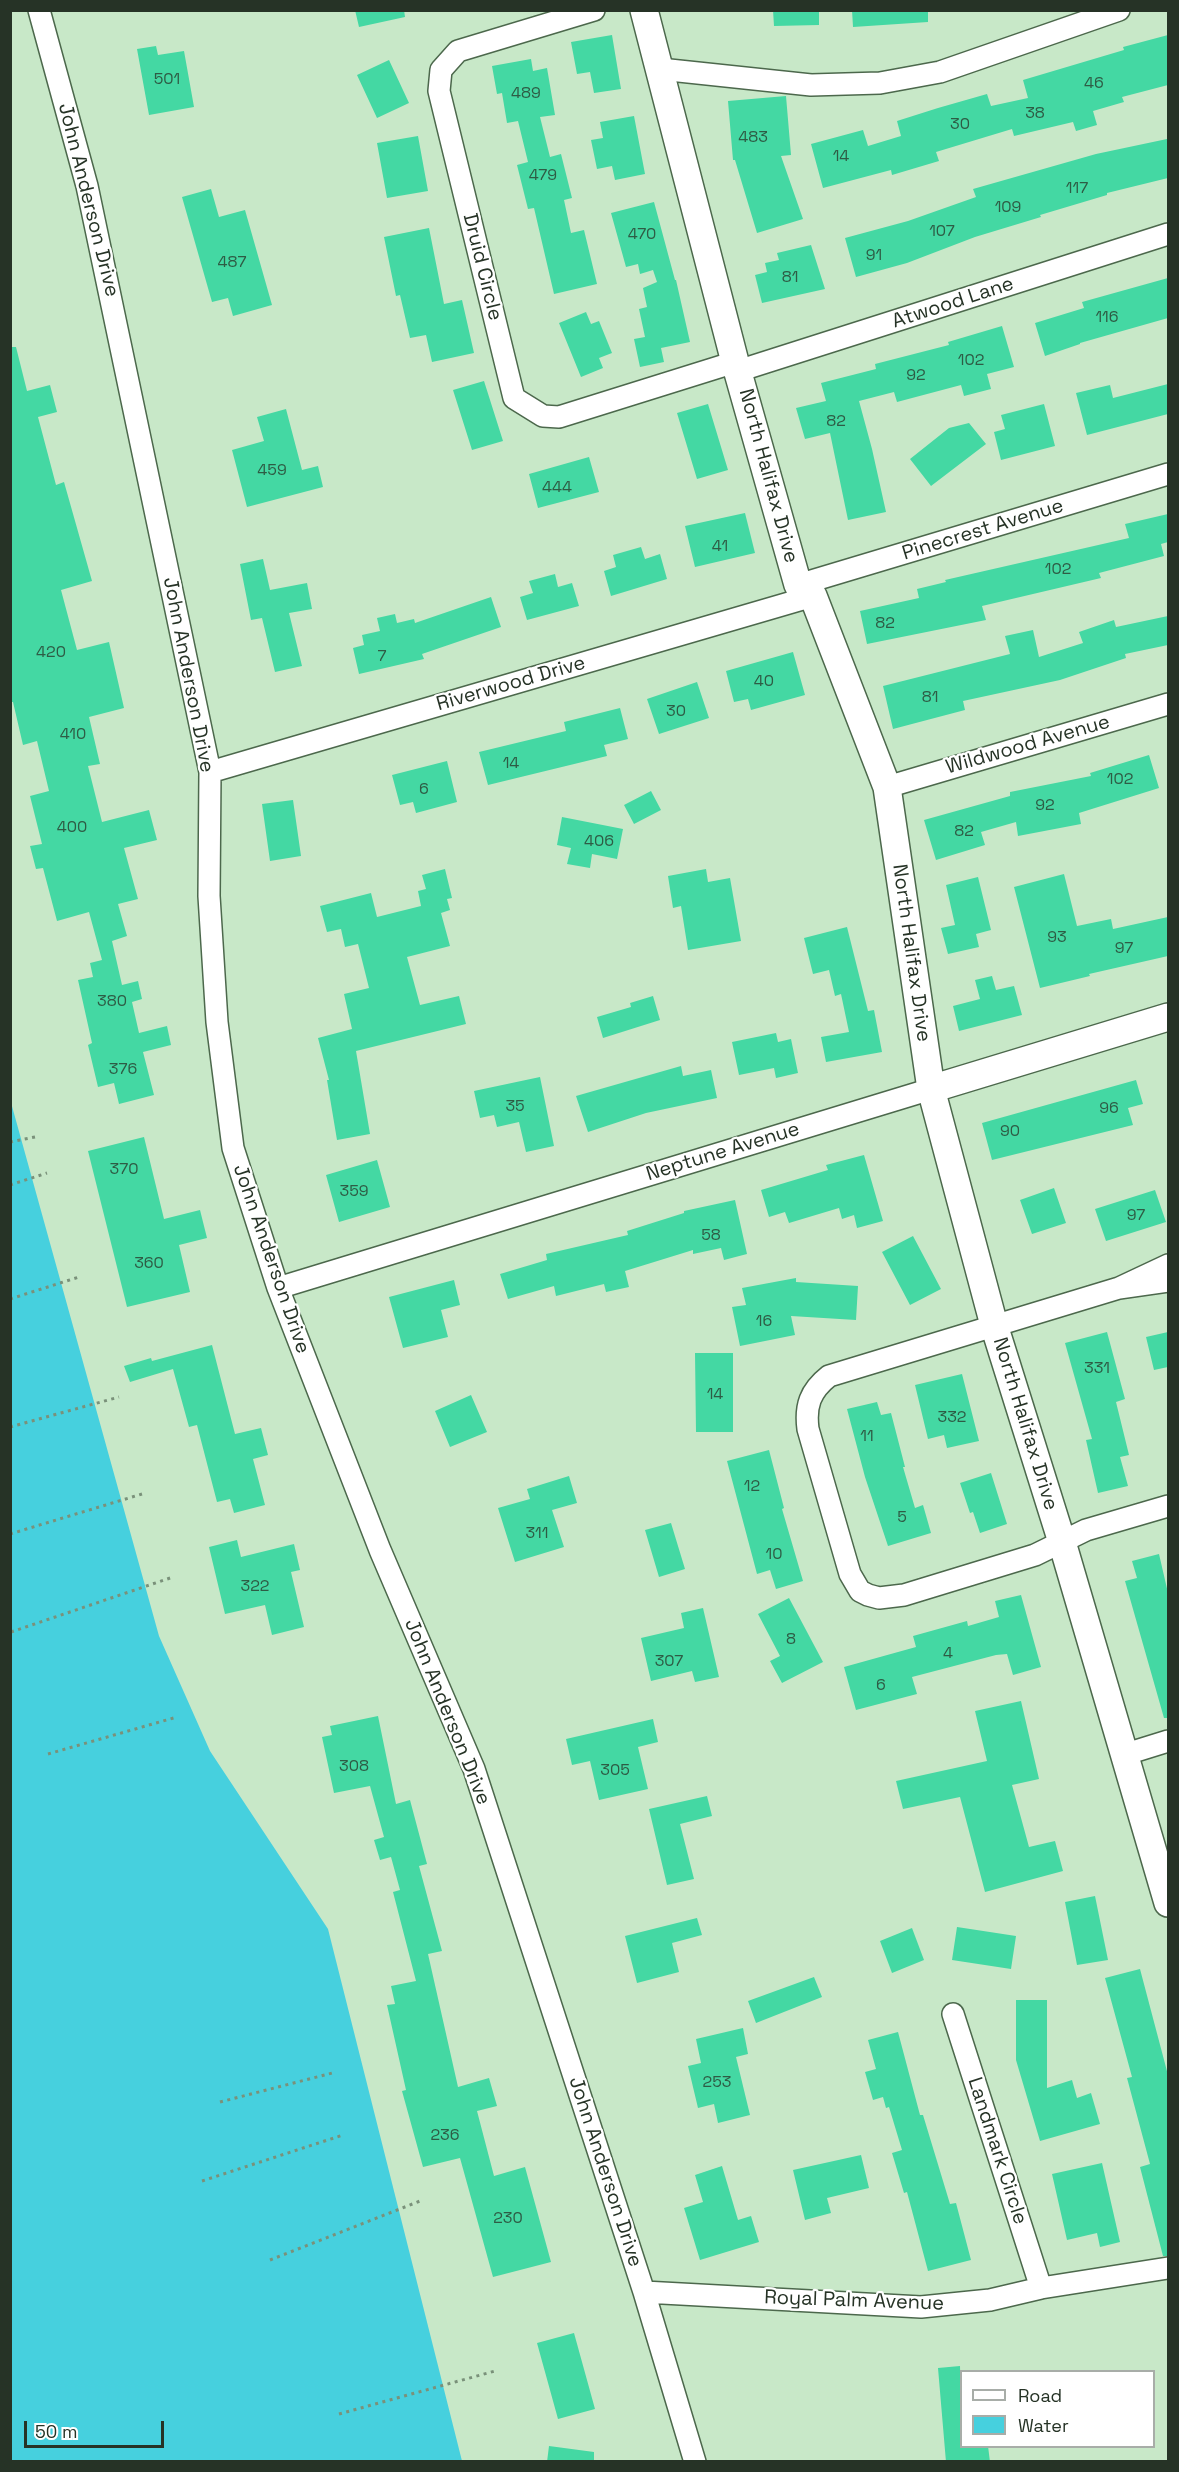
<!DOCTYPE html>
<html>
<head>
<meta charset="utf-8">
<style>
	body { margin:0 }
	#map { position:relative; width:1179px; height:2472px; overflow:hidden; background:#c8e8c8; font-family:"Space Grotesk",sans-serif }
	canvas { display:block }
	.frame { position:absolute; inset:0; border:12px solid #263326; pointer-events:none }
	.legend { position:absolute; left:960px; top:2370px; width:195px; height:78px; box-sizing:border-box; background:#fff; border:2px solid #a8ada8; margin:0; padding:8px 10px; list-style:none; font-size:18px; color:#263326 }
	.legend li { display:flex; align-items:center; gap:12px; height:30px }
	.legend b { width:30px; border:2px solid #a8ada8 }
	.scale { position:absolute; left:24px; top:2421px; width:140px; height:27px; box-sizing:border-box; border:3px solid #263326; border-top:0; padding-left:8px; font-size:18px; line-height:21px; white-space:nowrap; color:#263326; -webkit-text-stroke:4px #fff; paint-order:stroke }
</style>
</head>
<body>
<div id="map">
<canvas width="1179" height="2472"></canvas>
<div class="frame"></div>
<ul class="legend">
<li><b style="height:8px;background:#fff"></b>Road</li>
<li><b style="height:16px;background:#46d0de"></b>Water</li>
</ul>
<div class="scale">50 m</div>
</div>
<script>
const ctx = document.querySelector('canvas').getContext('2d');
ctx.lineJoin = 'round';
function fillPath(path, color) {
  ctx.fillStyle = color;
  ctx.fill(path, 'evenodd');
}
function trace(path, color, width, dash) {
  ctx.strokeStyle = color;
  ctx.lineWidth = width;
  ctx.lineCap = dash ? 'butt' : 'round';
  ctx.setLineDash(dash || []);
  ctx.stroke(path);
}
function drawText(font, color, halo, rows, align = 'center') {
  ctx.font = font + ' "Space Grotesk",sans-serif';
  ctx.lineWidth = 4.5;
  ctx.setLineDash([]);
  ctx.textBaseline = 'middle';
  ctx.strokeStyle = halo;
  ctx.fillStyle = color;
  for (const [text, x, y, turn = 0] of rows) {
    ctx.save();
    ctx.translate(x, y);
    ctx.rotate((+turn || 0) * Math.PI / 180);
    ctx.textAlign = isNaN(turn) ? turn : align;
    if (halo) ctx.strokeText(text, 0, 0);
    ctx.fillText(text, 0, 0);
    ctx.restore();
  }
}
const water = new Path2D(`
	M 10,1099 L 159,1636 L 210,1751 L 328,1929 L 462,2461 L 11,2461 Z`);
const building = new Path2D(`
	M 355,10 L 404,10 L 405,17 L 359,27 Z
	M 773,10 L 819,10 L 819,25 L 774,26 Z
	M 852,10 L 928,10 L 928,22 L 853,27 Z
	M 612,35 L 621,89 L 594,93 L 590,72 L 577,74 L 571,42 Z
	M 1168,35 L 1168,85 L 1122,97 L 1124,102 L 1093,111 L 1097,125 L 1076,131 L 1073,122 L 1014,136 L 1012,129 L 936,152 L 939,161 L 892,175 L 891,170 L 823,188 L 811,144 L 863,130 L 868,146 L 901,136 L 897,121 L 938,108 L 987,94 L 991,106 L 1028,98 L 1023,80 L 1124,50 L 1123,47 Z
	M 156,46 L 158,55 L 184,51 L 194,107 L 149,115 L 137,49 Z
	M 531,59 L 533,71 L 547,68 L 555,115 L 540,117 L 550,157 L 561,154 L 572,198 L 564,200 L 571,233 L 584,230 L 597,284 L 554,294 L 534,208 L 528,209 L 517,165 L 528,162 L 518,121 L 507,123 L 502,93 L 497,94 L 492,66 Z
	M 389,60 L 409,103 L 377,118 L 357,75 Z
	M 786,96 L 791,155 L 781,156 L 803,219 L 757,233 L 735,160 L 733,160 L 728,101 Z
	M 634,116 L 645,174 L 615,180 L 612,166 L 597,169 L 591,140 L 603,138 L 600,122 Z
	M 418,136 L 428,191 L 387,198 L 377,143 Z
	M 1167,139 L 1168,178 L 1107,193 L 1107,195 L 1040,215 L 1041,217 L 975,237 L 907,263 L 856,277 L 845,238 L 908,221 L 976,197 L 973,189 L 1096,154 Z
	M 211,189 L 219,217 L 245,210 L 272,305 L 233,316 L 228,298 L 212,302 L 182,197 Z
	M 654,202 L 675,280 L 676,280 L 690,342 L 661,348 L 664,362 L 640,367 L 634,339 L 645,337 L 639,309 L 647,307 L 643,288 L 657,282 L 653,270 L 640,274 L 638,264 L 626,267 L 611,213 Z
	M 429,228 L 444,304 L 462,300 L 474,353 L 432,362 L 426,335 L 410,338 L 400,295 L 396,296 L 384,237 Z
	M 811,245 L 825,289 L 762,303 L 755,275 L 767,272 L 765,263 L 779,260 L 777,253 Z
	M 1168,278 L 1168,318 L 1080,343 L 1080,344 L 1045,356 L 1035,323 L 1084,308 L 1082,302 Z
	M 586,312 L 591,324 L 599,321 L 612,353 L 599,358 L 603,368 L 581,377 L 559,323 Z
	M 1002,326 L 1014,367 L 987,374 L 991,389 L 964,396 L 961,385 L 897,402 L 894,392 L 859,401 L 872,449 L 886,512 L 848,520 L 830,433 L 805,439 L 796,408 L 826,401 L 821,383 L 876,369 L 875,364 L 949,345 L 948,342 Z
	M 10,347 L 16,347 L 27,391 L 50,385 L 57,412 L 38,417 L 56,485 L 64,482 L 92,581 L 61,590 L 77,650 L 109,642 L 124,708 L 89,717 L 100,764 L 88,766 L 102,822 L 149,810 L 157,840 L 124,848 L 138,899 L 118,904 L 127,936 L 112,941 L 122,985 L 138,981 L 142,999 L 132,1002 L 139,1033 L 167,1026 L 171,1045 L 143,1052 L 154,1095 L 119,1104 L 114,1083 L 98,1087 L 88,1045 L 92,1043 L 78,980 L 93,977 L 90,963 L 102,960 L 89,912 L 57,921 L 43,868 L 36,869 L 30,846 L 42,844 L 30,796 L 49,791 L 37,741 L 23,745 L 13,702 L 10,702 Z
	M 484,381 L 503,441 L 472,450 L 453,390 Z
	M 1168,384 L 1168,414 L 1087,435 L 1076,393 L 1110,385 L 1113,398 Z
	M 708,404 L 728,470 L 697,479 L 677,413 Z
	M 1044,404 L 1055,446 L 1001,460 L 994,432 L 1005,429 L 1001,415 Z
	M 286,409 L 302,470 L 318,466 L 323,487 L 247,507 L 232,450 L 264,441 L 257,417 Z
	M 969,423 L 986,444 L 931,486 L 910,459 L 949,428 Z
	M 589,457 L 599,492 L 538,508 L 529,474 Z
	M 745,513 L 755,553 L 695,567 L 685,526 Z
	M 1168,514 L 1168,542 L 1161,544 L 1164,556 L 1099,573 L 1101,578 L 982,606 L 986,620 L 867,644 L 860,611 L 919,598 L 917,589 L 946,582 L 945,580 L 1129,538 L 1125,524 Z
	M 641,547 L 645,559 L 660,554 L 667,579 L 611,596 L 604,571 L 616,567 L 613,555 Z
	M 263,559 L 270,590 L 307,583 L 312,609 L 289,613 L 302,666 L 275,672 L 262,618 L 251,620 L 240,564 Z
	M 555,574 L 558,587 L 572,583 L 579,606 L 527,620 L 520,597 L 533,593 L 529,581 Z
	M 491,597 L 501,627 L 422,654 L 424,659 L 359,674 L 353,648 L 364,645 L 362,635 L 380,631 L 377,618 L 395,614 L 397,623 L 414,619 L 415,623 Z
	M 1168,616 L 1168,645 L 1125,654 L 1126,658 L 1060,680 L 963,701 L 965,710 L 893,729 L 883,686 L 1010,654 L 1005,636 L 1033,630 L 1039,657 L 1083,643 L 1079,632 L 1114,620 L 1116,627 Z
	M 793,652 L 805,695 L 751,710 L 748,699 L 734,702 L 726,671 Z
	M 697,682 L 709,718 L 659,734 L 647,699 Z
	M 620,708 L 628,739 L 604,745 L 607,756 L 488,785 L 479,752 L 566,731 L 564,722 Z
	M 1149,755 L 1159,788 L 1079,813 L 1081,824 L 1018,836 L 1016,822 L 981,832 L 985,845 L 936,860 L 924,820 L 1010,796 L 1010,792 L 1091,776 L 1090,773 Z
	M 447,761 L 457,802 L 416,813 L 413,802 L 400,805 L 392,775 Z
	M 651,791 L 661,810 L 634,824 L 624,805 Z
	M 293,800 L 301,856 L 270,861 L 262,804 Z
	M 562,817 L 623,829 L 617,859 L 592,854 L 590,868 L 567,864 L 571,848 L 557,845 Z
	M 445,869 L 452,898 L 447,899 L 450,910 L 441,913 L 450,946 L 407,957 L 420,1005 L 459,996 L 466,1024 L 356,1051 L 370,1134 L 337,1140 L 327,1080 L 329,1080 L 318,1038 L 352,1029 L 344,994 L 369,988 L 358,944 L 345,947 L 341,929 L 327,932 L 320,906 L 371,893 L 377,917 L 421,906 L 418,891 L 426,889 L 422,875 Z
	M 706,869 L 708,882 L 730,878 L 741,941 L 688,950 L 681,906 L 673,908 L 668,876 Z
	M 1064,874 L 1077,926 L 1111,919 L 1113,929 L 1168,917 L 1168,956 L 1089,974 L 1090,976 L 1040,988 L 1014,887 Z
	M 978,877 L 991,930 L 976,934 L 979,947 L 948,954 L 941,928 L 955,925 L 946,885 Z
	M 847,927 L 868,1011 L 874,1010 L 882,1052 L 826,1062 L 821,1037 L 849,1032 L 841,994 L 835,996 L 829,970 L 813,974 L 804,938 Z
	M 992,976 L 996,990 L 1014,986 L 1022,1015 L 959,1031 L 953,1006 L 980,999 L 975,980 Z
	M 653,996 L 660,1020 L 603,1038 L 597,1017 L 631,1007 L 630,1003 Z
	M 776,1033 L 778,1042 L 791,1039 L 798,1073 L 776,1078 L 774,1068 L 739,1075 L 732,1042 Z
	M 681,1066 L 683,1076 L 711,1070 L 717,1098 L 646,1113 L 588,1132 L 576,1096 Z
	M 540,1077 L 554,1146 L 526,1152 L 519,1122 L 497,1127 L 494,1115 L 480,1118 L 474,1091 Z
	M 1136,1080 L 1143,1104 L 1128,1108 L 1133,1125 L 992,1160 L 982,1123 Z
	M 144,1137 L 164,1219 L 200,1210 L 207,1238 L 179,1245 L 190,1292 L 127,1307 L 88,1151 Z
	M 864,1155 L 883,1221 L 857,1228 L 854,1215 L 842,1219 L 839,1208 L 789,1223 L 785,1212 L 769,1217 L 761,1190 L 828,1170 L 826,1165 Z
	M 377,1160 L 390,1207 L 339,1222 L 326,1175 Z
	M 1054,1188 L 1066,1223 L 1032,1234 L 1020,1200 Z
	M 1155,1190 L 1166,1222 L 1106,1241 L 1095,1209 Z
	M 735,1200 L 747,1254 L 724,1260 L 721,1248 L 693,1254 L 693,1250 L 625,1271 L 629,1287 L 606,1292 L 604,1284 L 556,1296 L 554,1286 L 508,1299 L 500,1274 L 547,1260 L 546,1254 L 628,1235 L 627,1231 L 684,1213 L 684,1211 Z
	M 913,1236 L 941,1289 L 910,1305 L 882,1252 Z
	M 796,1278 L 796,1282 L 858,1286 L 856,1320 L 791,1316 L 795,1335 L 740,1346 L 732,1307 L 746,1305 L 742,1288 Z
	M 454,1280 L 460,1305 L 441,1310 L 448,1337 L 403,1348 L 389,1297 Z
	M 1107,1332 L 1125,1399 L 1116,1402 L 1129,1455 L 1120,1457 L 1128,1486 L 1098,1493 L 1086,1440 L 1092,1439 L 1065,1343 Z
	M 1168,1332 L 1168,1367 L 1154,1370 L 1146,1337 Z
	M 212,1345 L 235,1434 L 261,1428 L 268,1455 L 253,1459 L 265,1505 L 234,1513 L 230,1499 L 217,1502 L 197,1425 L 189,1427 L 173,1369 L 130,1382 L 124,1366 L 151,1358 L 152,1361 Z
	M 695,1353 L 733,1353 L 733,1432 L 696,1432 Z
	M 962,1374 L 979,1441 L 947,1448 L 944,1435 L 928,1439 L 915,1385 Z
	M 471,1395 L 487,1432 L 450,1447 L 435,1411 Z
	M 877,1402 L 881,1415 L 891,1413 L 905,1467 L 903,1467 L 915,1508 L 923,1505 L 931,1533 L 888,1546 L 865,1477 L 847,1409 Z
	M 769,1450 L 784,1508 L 782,1509 L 803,1581 L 776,1589 L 770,1570 L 757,1574 L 727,1461 Z
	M 991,1473 L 1007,1524 L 980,1533 L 973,1512 L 970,1513 L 960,1483 Z
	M 569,1476 L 577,1503 L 552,1510 L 564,1547 L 515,1562 L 498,1508 L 530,1499 L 527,1489 Z
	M 671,1523 L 685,1569 L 659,1577 L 645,1530 Z
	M 237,1540 L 241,1557 L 294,1544 L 300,1570 L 291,1572 L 304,1627 L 272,1635 L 265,1605 L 225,1614 L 209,1547 Z
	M 1159,1554 L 1168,1593 L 1168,1718 L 1164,1718 L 1125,1581 L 1137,1578 L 1132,1561 Z
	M 1021,1595 L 1041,1667 L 1013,1675 L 1007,1654 L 996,1655 L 912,1677 L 917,1694 L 856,1710 L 844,1667 L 916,1647 L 913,1636 L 967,1621 L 968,1626 L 999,1617 L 995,1601 Z
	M 789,1598 L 823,1662 L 782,1683 L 770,1661 L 780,1656 L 758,1614 Z
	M 703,1608 L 719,1677 L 695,1682 L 692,1671 L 651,1681 L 641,1638 L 684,1628 L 681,1613 Z
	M 1021,1701 L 1039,1779 L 1012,1785 L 1029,1847 L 1055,1841 L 1063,1871 L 985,1892 L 960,1797 L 903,1809 L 896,1781 L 987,1761 L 975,1711 Z
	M 378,1716 L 396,1804 L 410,1800 L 427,1864 L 419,1866 L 442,1951 L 428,1954 L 458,2087 L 489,2078 L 497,2106 L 477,2111 L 494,2176 L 525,2167 L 551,2262 L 493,2277 L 460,2158 L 423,2167 L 402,2091 L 406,2090 L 387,2005 L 395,2004 L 391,1986 L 416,1981 L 393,1892 L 400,1890 L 391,1857 L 380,1860 L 374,1840 L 384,1837 L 370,1786 L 334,1793 L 322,1737 L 332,1735 L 330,1726 Z
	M 653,1719 L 658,1742 L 638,1747 L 648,1789 L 599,1800 L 590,1761 L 572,1765 L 566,1739 Z
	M 707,1796 L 712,1816 L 680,1824 L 694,1879 L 667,1885 L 649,1809 Z
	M 1095,1896 L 1108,1960 L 1077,1965 L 1065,1902 Z
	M 697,1918 L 702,1935 L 672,1943 L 679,1972 L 637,1983 L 625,1936 Z
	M 957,1927 L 1016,1936 L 1011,1969 L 952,1960 Z
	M 912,1928 L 924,1960 L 892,1973 L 880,1941 Z
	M 1140,1969 L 1168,2075 L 1168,2256 L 1163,2256 L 1140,2167 L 1150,2164 L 1127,2078 L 1132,2077 L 1105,1978 Z
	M 814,1977 L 822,1997 L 756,2023 L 748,2001 Z
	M 1016,2000 L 1047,2000 L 1047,2088 L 1072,2080 L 1077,2098 L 1091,2093 L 1100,2124 L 1040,2141 L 1016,2060 Z
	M 743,2028 L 748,2054 L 736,2057 L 750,2115 L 718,2123 L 714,2104 L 698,2108 L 688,2066 L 701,2063 L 696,2039 Z
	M 898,2032 L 920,2115 L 923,2115 L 950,2204 L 956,2203 L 971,2260 L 928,2271 L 907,2192 L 904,2193 L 892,2153 L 902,2150 L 889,2107 L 886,2108 L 883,2097 L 873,2100 L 865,2072 L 876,2069 L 868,2040 Z
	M 861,2155 L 869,2188 L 827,2198 L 831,2213 L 805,2220 L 793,2170 Z
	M 1102,2163 L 1120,2242 L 1100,2247 L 1097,2233 L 1067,2240 L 1052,2174 Z
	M 722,2166 L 738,2220 L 751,2216 L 759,2242 L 700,2260 L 684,2208 L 703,2202 L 695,2175 Z
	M 574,2333 L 595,2409 L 558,2419 L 537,2343 Z
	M 960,2366 L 962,2446 L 988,2446 L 990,2462 L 946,2462 L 938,2368 Z
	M 549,2446 L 594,2452 L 594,2462 L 547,2462 Z`);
const path = new Path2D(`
	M 10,1142 L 35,1137
	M 10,1185 L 47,1173
	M 10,1299 L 79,1277
	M 10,1427 L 119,1397
	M 10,1534 L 142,1494
	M 11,1632 L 173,1577
	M 48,1754 L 177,1717
	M 220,2102 L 336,2072
	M 202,2181 L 343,2135
	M 270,2260 L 420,2201
	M 339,2414 L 495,2371`);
const minor = new Path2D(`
	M 39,10 L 87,186 L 210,772 L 209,896 L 217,1022 L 233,1148 L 278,1288 L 380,1550 L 474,1769 L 644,2292 L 695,2462
	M 594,10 L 458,51 L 441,70 L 439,91 L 514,398 L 543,416 L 559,417 L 735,362
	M 660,69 L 811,85 L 880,83 L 940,72 L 1119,10
	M 738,371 L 1168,234
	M 798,585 L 1168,474
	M 210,772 L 813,596
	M 887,787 L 1168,704
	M 1168,1265 L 1119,1288 L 1168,1281
	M 278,1288 L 931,1089
	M 1119,1288 L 829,1376 C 810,1391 805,1406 808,1429 L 850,1574 L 860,1591 L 868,1595 L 879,1598 L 904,1595 L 1035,1555 L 1086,1530 L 1168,1506
	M 1123,1755 L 1168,1741
	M 953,2014 L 1041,2288
	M 644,2292 L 921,2307 L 990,2300 L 1041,2288 L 1168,2268`);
const tertiary = new Path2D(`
	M 644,10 L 735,362 L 798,585 L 813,596 L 887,787 L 931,1089 L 994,1325 L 1062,1542 L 1168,1903
	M 931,1089 L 1168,1017`);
const numberNames = [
	["501",167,80],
	["46",1094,84],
	["489",526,94],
	["38",1035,114],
	["30",960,125],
	["483",753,138],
	["14",841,157],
	["479",543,176],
	["117",1077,189],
	["109",1008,208],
	["107",942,232],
	["470",642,235],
	["91",874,256],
	["487",232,263],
	["81",790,278],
	["116",1107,318],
	["102",971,361],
	["92",916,376],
	["82",836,422],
	["459",272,471],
	["444",557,488],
	["41",720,547],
	["102",1058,570],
	["82",885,624],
	["420",51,653],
	["7",382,657],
	["40",764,682],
	["81",930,698],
	["30",676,712],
	["410",73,735],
	["14",511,764],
	["102",1120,780],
	["6",424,790],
	["92",1045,806],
	["400",72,828],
	["82",964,832],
	["406",599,842],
	["93",1057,938],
	["97",1124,949],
	["380",112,1002],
	["376",123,1070],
	["35",515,1107],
	["96",1109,1109],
	["90",1010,1132],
	["370",124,1170],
	["359",354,1192],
	["97",1136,1216],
	["58",711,1236],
	["360",149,1264],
	["16",764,1322],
	["331",1097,1369],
	["14",715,1395],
	["332",952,1418],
	["11",867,1437],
	["12",752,1487],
	["5",902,1518],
	["311",537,1534],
	["10",774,1555],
	["322",255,1587],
	["8",791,1640],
	["4",948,1654],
	["307",669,1662],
	["6",881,1686],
	["308",354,1767],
	["305",615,1771],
	["253",717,2083],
	["236",445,2136],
	["230",508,2219]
];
const streetNames = [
	["John Anderson Drive",88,200,76],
	["Druid Circle",482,267,76],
	["Atwood Lane",953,303,-18],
	["North Halifax Drive",768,476,75],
	["Pinecrest Avenue",983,530,-17],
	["John Anderson Drive",188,675,79],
	["Riverwood Drive",511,684,-16],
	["Wildwood Avenue",1028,745,-16],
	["North Halifax Drive",911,953,82],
	["Neptune Avenue",723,1152,-17],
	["John Anderson Drive",271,1259,71],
	["North Halifax Drive",1025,1424,73],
	["John Anderson Drive",447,1712,68],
	["Landmark Circle",997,2151,72],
	["John Anderson Drive",605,2172,72],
	["Royal Palm Avenue",854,2301,2]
];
fillPath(water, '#46d0de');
fillPath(building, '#44d8a3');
trace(minor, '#4c684c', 24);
trace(tertiary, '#4c684c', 30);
trace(path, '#7a917a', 3, [3, 4.5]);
trace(minor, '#fff', 21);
trace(tertiary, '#fff', 27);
drawText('16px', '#2e5c45', null, numberNames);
drawText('20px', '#263326', '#fff', streetNames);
</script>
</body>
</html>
